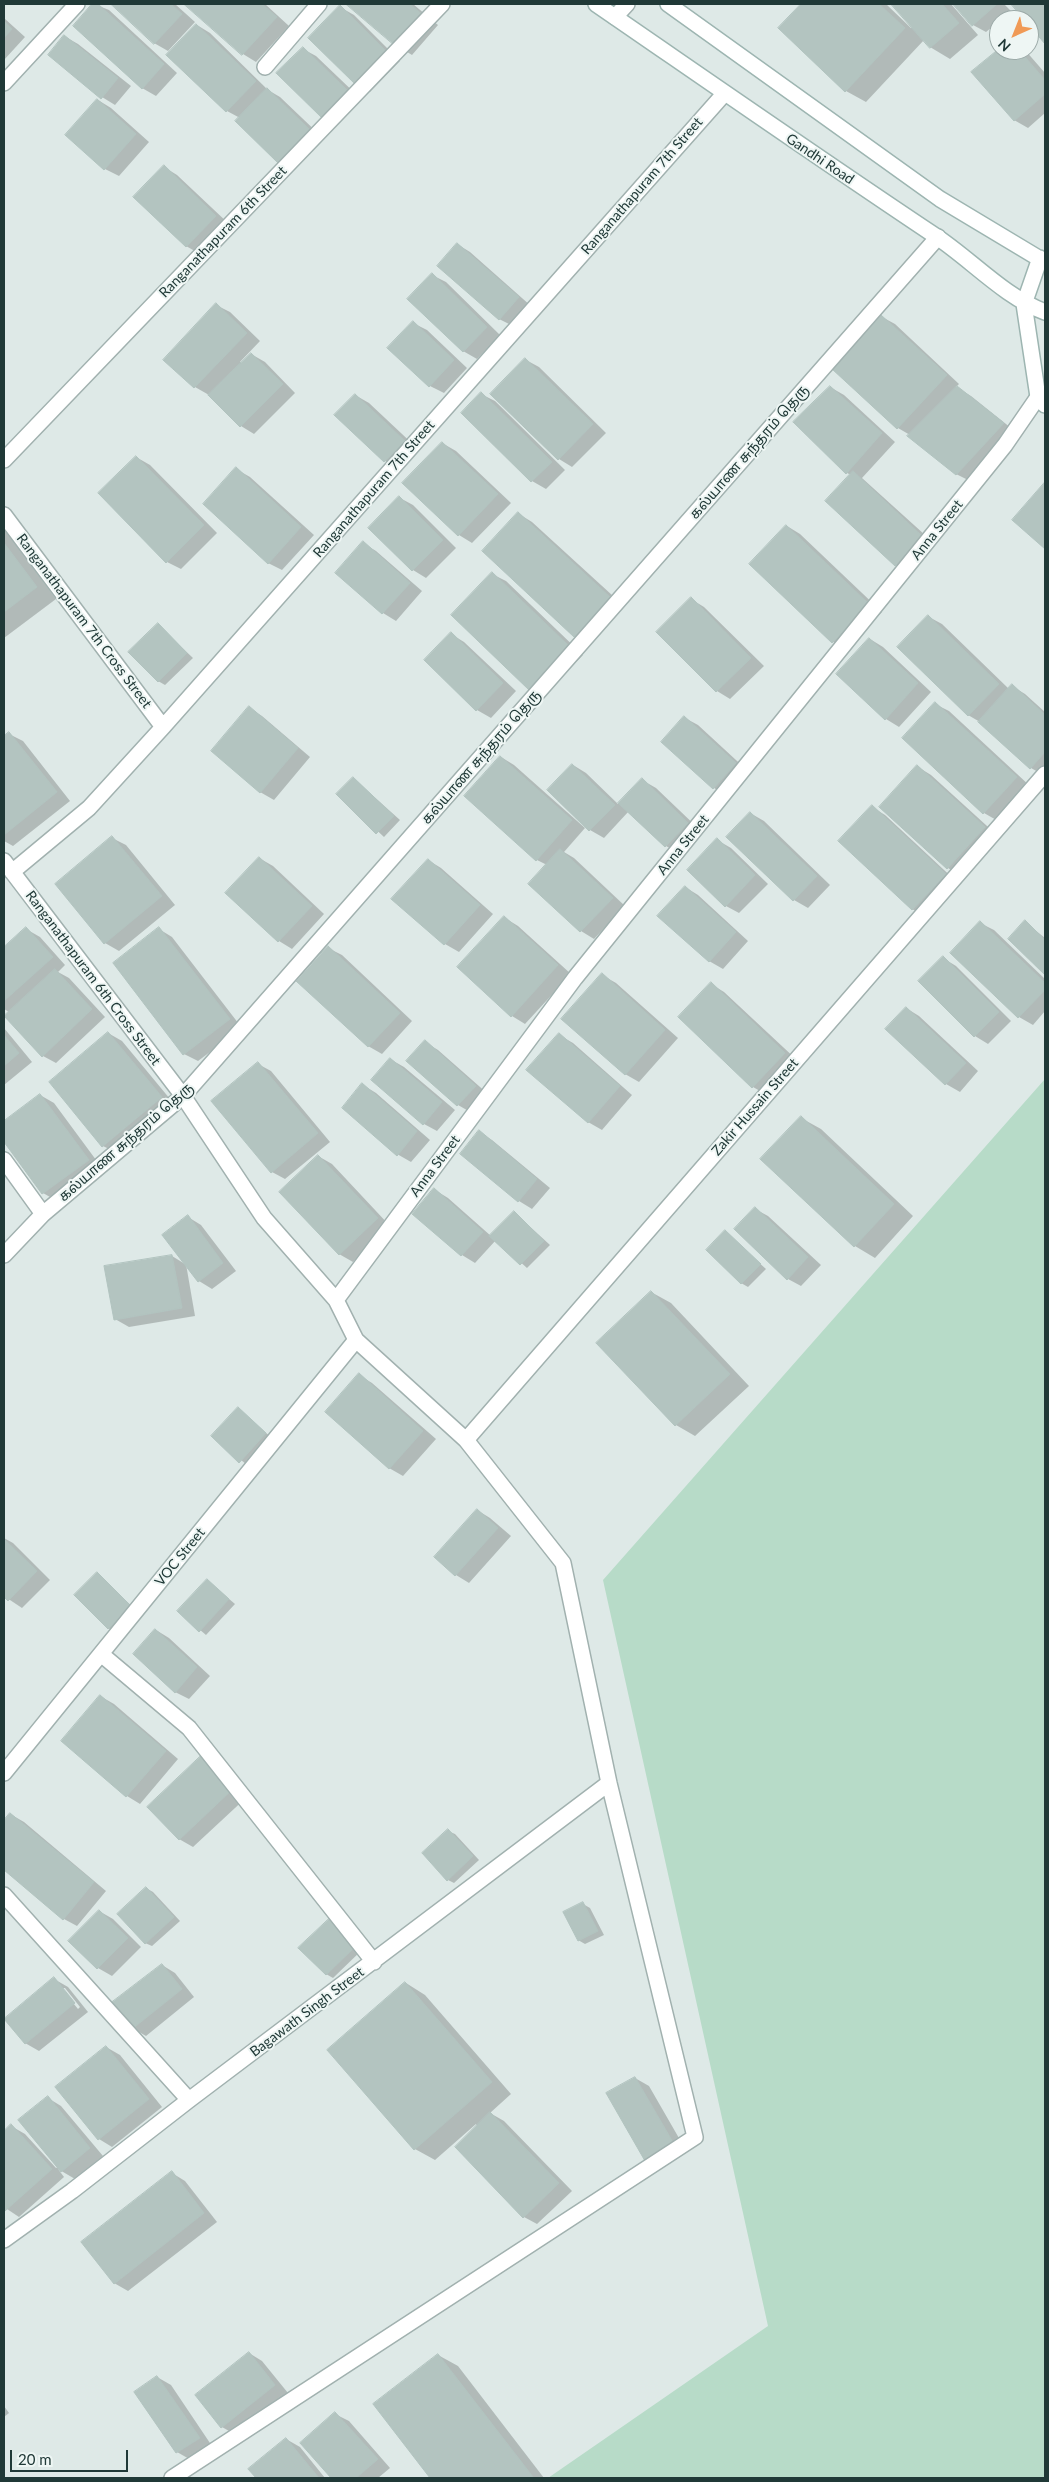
<!DOCTYPE html>
<html>
<head>
<meta charset="utf-8">
<style>
	body { margin:0 }
	#map { position:relative; width:1049px; height:2482px; overflow:hidden; background:#dee9e7; font-family:Lato,sans-serif }
	canvas { display:block }
	.frame { position:absolute; inset:0; border:5px solid #203937; pointer-events:none }
	.north { position:absolute; left:989px; top:10px; width:50px; height:50px; box-sizing:border-box; background:#eef6f4; border:1px solid #9caaa8; border-radius:50%; rotate:224deg; font-size:14px; font-weight:700; line-height:20px; text-align:center; color:#203937 }
	.north::after { content:''; display:block; margin:auto; width:18px; height:22px; background:#f09a56; clip-path:polygon(50% 0,100% 100%,50% 72%,0 100%) }
	.scale { position:absolute; left:10px; top:2450px; width:118px; height:22px; box-sizing:border-box; border:2px solid #203937; border-top:0; padding-left:6px; font-size:15px; line-height:18px; white-space:nowrap; color:#203937; -webkit-text-stroke:4px #eef6f4; paint-order:stroke }
</style>
</head>
<body>
<div id="map">
<canvas width="1049" height="2482"></canvas>
<div class="frame"></div>
<div class="north">N</div>
<div class="scale">20 m</div>
</div>
<script>
const ctx = document.querySelector('canvas').getContext('2d');
ctx.lineJoin = 'round';
function fillPath(path, color) {
  ctx.fillStyle = color;
  ctx.fill(path, 'evenodd');
}
function trace(path, color, width, dash) {
  ctx.strokeStyle = color;
  ctx.lineWidth = width;
  ctx.lineCap = dash ? 'butt' : 'round';
  ctx.setLineDash(dash || []);
  ctx.stroke(path);
}
function drawText(font, color, halo, rows, align = 'center') {
  ctx.font = font + ' Lato,"Noto Sans Tamil",sans-serif';
  ctx.lineWidth = 4;
  ctx.setLineDash([]);
  ctx.textBaseline = 'middle';
  ctx.strokeStyle = halo;
  ctx.fillStyle = color;
  for (const [text, x, y, turn = 0] of rows) {
    ctx.save();
    ctx.translate(x, y);
    ctx.rotate((+turn || 0) * Math.PI / 180);
    ctx.textAlign = isNaN(turn) ? turn : align;
    if (halo) ctx.strokeText(text, 0, 0);
    ctx.fillText(text, 0, 0);
    ctx.restore();
  }
}
const green = new Path2D(`
	M 1045,1079 L 1045,2478 L 548,2478 L 768,2326 L 603,1580 Z`);
const shadow = new Path2D(`
	M 94,4 L 109,10 L 177,73 L 156,96 L 142,88 L 74,26 Z
	M 113,4 L 175,4 L 195,22 L 168,51 L 154,43 Z
	M 186,4 L 265,4 L 289,26 L 256,62 L 243,54 Z
	M 348,4 L 413,4 L 438,25 L 412,55 L 399,47 Z
	M 802,4 L 886,4 L 911,28 L 913,27 L 893,4 L 951,4 L 978,35 L 950,59 L 930,47 L 924,40 L 866,102 L 846,91 L 780,28 Z
	M 955,4 L 1004,4 L 1011,11 L 986,32 L 973,25 Z
	M 1013,4 L 1045,4 L 1045,42 L 1029,20 Z
	M 340,7 L 354,15 L 400,61 L 370,92 L 357,84 Z
	M 4,18 L 25,37 L 4,60 Z
	M 197,25 L 210,33 L 268,90 L 280,97 L 323,138 L 292,169 L 279,162 L 240,118 L 227,111 Z
	M 64,36 L 78,44 L 131,86 L 115,105 L 102,97 Z
	M 303,49 L 316,56 L 361,99 L 337,124 L 323,117 Z
	M 999,50 L 1025,50 L 1045,73 L 1045,113 L 1028,128 L 1014,120 Z
	M 98,100 L 111,108 L 149,142 L 119,176 L 105,169 Z
	M 164,167 L 177,175 L 229,224 L 200,254 L 186,246 Z
	M 457,244 L 470,252 L 531,306 L 513,326 L 499,319 Z
	M 432,275 L 446,282 L 500,335 L 477,359 L 463,351 Z
	M 216,305 L 230,312 L 260,341 L 240,362 L 242,363 L 251,354 L 265,362 L 295,393 L 254,434 L 241,426 L 209,395 L 195,387 L 165,360 Z
	M 882,317 L 895,324 L 959,384 L 956,387 L 971,396 L 1016,432 L 970,481 L 956,474 L 910,435 L 898,428 L 833,369 Z
	M 413,323 L 427,330 L 467,368 L 444,393 L 430,386 Z
	M 526,360 L 539,367 L 606,433 L 572,467 L 559,459 Z
	M 830,387 L 844,395 L 895,442 L 862,478 L 935,544 L 909,573 L 896,565 L 851,475 L 847,473 Z
	M 481,394 L 495,401 L 565,470 L 546,489 L 532,481 L 462,413 Z
	M 355,395 L 369,403 L 418,449 L 398,469 L 385,461 Z
	M 442,443 L 456,451 L 511,503 L 472,543 L 459,535 L 404,483 Z
	M 136,457 L 150,465 L 217,533 L 181,569 L 167,562 Z
	M 236,469 L 250,477 L 314,535 L 282,570 L 268,563 Z
	M 1045,484 L 1045,548 L 1013,520 Z
	M 400,498 L 413,505 L 456,548 L 426,578 L 413,570 Z
	M 519,514 L 532,522 L 624,606 L 588,644 L 574,636 Z
	M 787,526 L 800,534 L 882,612 L 847,649 L 833,642 Z
	M 4,529 L 56,599 L 4,638 Z
	M 363,543 L 376,551 L 422,591 L 396,621 L 383,613 L 337,573 Z
	M 492,574 L 506,581 L 583,655 L 544,696 L 530,689 Z
	M 691,599 L 704,607 L 764,666 L 730,699 L 717,691 L 658,632 Z
	M 929,617 L 942,624 L 1009,689 L 1012,686 L 1025,694 L 1045,712 L 1045,776 L 1031,768 L 980,722 L 968,715 Z
	M 158,625 L 193,658 L 165,685 L 158,681 Z
	M 451,634 L 464,642 L 516,691 L 491,718 L 477,710 Z
	M 870,639 L 883,647 L 931,692 L 899,727 L 886,719 Z
	M 935,704 L 949,711 L 1030,786 L 998,821 L 984,813 Z
	M 249,708 L 262,716 L 310,757 L 274,800 L 260,792 Z
	M 685,718 L 698,725 L 749,772 L 727,796 L 714,788 L 663,742 Z
	M 4,733 L 6,736 L 9,734 L 23,741 L 70,801 L 13,846 L 4,841 Z
	M 501,757 L 514,765 L 585,828 L 564,852 L 574,858 L 625,906 L 594,939 L 581,931 L 530,884 L 547,865 L 537,860 Z
	M 573,765 L 586,773 L 618,804 L 642,780 L 656,788 L 701,831 L 680,854 L 666,846 L 629,811 L 604,838 L 590,830 L 548,790 Z
	M 918,767 L 931,775 L 998,836 L 961,876 L 948,868 Z
	M 353,778 L 400,820 L 384,837 L 338,794 Z
	M 872,807 L 885,815 L 958,883 L 926,917 L 912,909 Z
	M 750,813 L 764,821 L 830,885 L 808,908 L 794,900 L 728,837 Z
	M 112,838 L 126,845 L 175,905 L 119,951 L 105,943 L 56,884 Z
	M 717,840 L 731,848 L 768,884 L 739,913 L 726,906 Z
	M 259,858 L 273,866 L 324,914 L 292,949 L 279,941 Z
	M 428,860 L 441,868 L 493,914 L 459,952 L 445,944 L 393,899 Z
	M 685,887 L 698,895 L 748,941 L 723,969 L 709,961 Z
	M 505,918 L 518,926 L 571,974 L 525,1024 L 512,1016 Z
	M 1025,922 L 1045,938 L 1045,973 L 1009,939 Z
	M 980,923 L 994,930 L 1045,979 L 1045,1011 L 1033,1025 L 1019,1017 Z
	M 26,929 L 40,937 L 65,965 L 58,972 L 69,978 L 105,1017 L 56,1063 L 43,1056 L 9,1012 L 4,1009 L 4,949 Z
	M 159,929 L 172,937 L 242,1028 L 198,1061 L 184,1054 Z
	M 328,948 L 342,955 L 412,1021 L 382,1054 L 368,1046 Z
	M 943,958 L 956,966 L 1011,1021 L 988,1044 L 975,1036 Z
	M 602,975 L 616,983 L 678,1038 L 639,1082 L 625,1074 Z
	M 711,984 L 724,992 L 798,1061 L 767,1095 L 753,1087 L 679,1017 Z
	M 906,1008 L 919,1016 L 978,1071 L 960,1092 L 946,1084 L 887,1029 Z
	M 4,1028 L 32,1062 L 4,1085 Z
	M 108,1033 L 122,1041 L 175,1105 L 117,1153 L 103,1146 Z
	M 559,1035 L 573,1043 L 632,1095 L 602,1130 L 588,1122 Z
	M 425,1042 L 438,1050 L 488,1094 L 472,1113 L 458,1105 L 408,1061 Z
	M 390,1059 L 404,1067 L 455,1110 L 437,1131 L 424,1124 Z
	M 258,1064 L 271,1071 L 330,1142 L 285,1179 L 272,1172 Z
	M 363,1085 L 376,1093 L 430,1140 L 411,1162 L 397,1154 Z
	M 40,1095 L 54,1103 L 102,1168 L 57,1201 L 43,1193 L 4,1140 L 4,1122 Z
	M 801,1118 L 821,1129 L 913,1216 L 875,1258 L 855,1246 L 762,1159 Z
	M 479,1132 L 492,1140 L 550,1188 L 532,1209 L 519,1201 Z
	M 318,1156 L 332,1164 L 390,1226 L 353,1262 L 339,1254 Z
	M 435,1190 L 448,1198 L 491,1236 L 514,1212 L 550,1245 L 527,1268 L 496,1240 L 475,1263 L 462,1255 L 414,1214 Z
	M 755,1209 L 768,1216 L 821,1265 L 801,1286 L 788,1279 Z
	M 188,1217 L 201,1225 L 236,1271 L 212,1289 L 199,1281 L 186,1264 L 195,1316 L 129,1327 L 115,1319 L 172,1256 L 185,1264 Z
	M 725,1232 L 766,1269 L 748,1287 L 741,1283 Z
	M 651,1292 L 671,1303 L 749,1386 L 695,1436 L 676,1425 Z
	M 359,1375 L 372,1383 L 436,1439 L 403,1476 L 389,1468 Z
	M 238,1409 L 272,1438 L 247,1465 L 213,1436 Z
	M 477,1510 L 490,1518 L 511,1536 L 469,1583 L 456,1575 Z
	M 4,1538 L 13,1543 L 50,1580 L 22,1608 L 4,1596 Z
	M 97,1574 L 136,1610 L 115,1632 L 108,1628 Z
	M 207,1580 L 235,1604 L 206,1635 L 178,1611 Z
	M 156,1630 L 169,1638 L 210,1676 L 189,1699 L 175,1692 Z
	M 100,1696 L 114,1704 L 178,1759 L 140,1804 L 127,1796 L 62,1741 Z
	M 204,1754 L 249,1795 L 193,1847 L 179,1839 Z
	M 10,1814 L 24,1822 L 106,1891 L 77,1926 L 64,1919 L 4,1869 L 4,1822 Z
	M 448,1831 L 455,1834 L 479,1860 L 454,1883 L 448,1880 Z
	M 146,1888 L 153,1892 L 180,1921 L 152,1946 L 145,1943 Z
	M 583,1904 L 590,1908 L 604,1935 L 585,1944 L 578,1940 Z
	M 99,1911 L 113,1919 L 141,1947 L 112,1976 L 98,1968 L 70,1941 Z
	M 331,1919 L 363,1949 L 333,1978 L 326,1974 Z
	M 162,1965 L 175,1973 L 194,1997 L 146,2036 L 132,2028 Z
	M 54,1979 L 68,1987 L 88,2012 L 39,2051 L 25,2043 ZM 61,1988 L 65,1988 L 80,2007 L 78,2009 Z
	M 406,1983 L 425,1995 L 511,2094 L 490,2113 L 504,2121 L 572,2191 L 537,2224 L 524,2217 L 476,2124 L 435,2160 L 415,2149 Z
	M 106,2047 L 120,2055 L 162,2107 L 112,2147 L 99,2139 Z
	M 635,2078 L 649,2086 L 687,2152 L 659,2168 Z
	M 48,2098 L 61,2106 L 103,2156 L 75,2179 L 58,2169 L 64,2177 L 19,2217 L 4,2207 L 4,2132 L 11,2126 L 25,2134 L 56,2168 L 58,2167 Z
	M 172,2173 L 185,2181 L 217,2222 L 128,2291 L 114,2283 Z
	M 249,2353 L 262,2361 L 288,2393 L 236,2435 L 222,2427 Z
	M 438,2355 L 458,2366 L 544,2478 L 432,2478 L 374,2404 Z
	M 157,2377 L 171,2385 L 212,2446 L 191,2460 L 177,2452 L 136,2393 Z
	M 4,2406 L 9,2413 L 4,2417 Z
	M 335,2414 L 349,2421 L 390,2468 L 378,2478 L 333,2478 L 302,2443 Z
	M 286,2439 L 300,2447 L 325,2478 L 257,2478 L 250,2469 Z`);
const building = new Path2D(`
	M 92,4 L 98,4 L 164,64 L 142,89 L 73,26 Z
	M 111,4 L 171,4 L 182,14 L 154,44 Z
	M 184,4 L 262,4 L 277,17 L 242,55 Z
	M 346,4 L 410,4 L 425,17 L 398,48 Z
	M 801,4 L 879,4 L 905,28 L 845,92 L 778,28 Z
	M 891,4 L 942,4 L 959,23 L 930,48 Z
	M 953,4 L 997,4 L 972,26 Z
	M 1011,4 L 1045,4 L 1045,44 L 1029,25 L 1029,20 L 1025,20 Z
	M 340,5 L 388,53 L 356,85 L 308,38 Z
	M 4,21 L 12,29 L 4,38 Z
	M 196,24 L 256,81 L 226,112 L 166,55 Z
	M 64,35 L 118,78 L 101,99 L 48,55 Z
	M 303,47 L 348,91 L 322,118 L 276,73 Z
	M 999,49 L 1019,50 L 1045,80 L 1045,94 L 1014,121 L 971,72 Z
	M 267,88 L 310,130 L 278,163 L 235,121 Z
	M 97,99 L 136,134 L 104,170 L 65,135 Z
	M 164,165 L 216,216 L 186,247 L 133,197 Z
	M 457,243 L 519,297 L 499,320 L 437,266 Z
	M 432,273 L 487,327 L 463,352 L 407,299 Z
	M 216,303 L 247,333 L 194,388 L 163,360 Z
	M 881,315 L 947,375 L 897,429 L 832,369 Z
	M 413,321 L 454,360 L 429,387 L 387,348 Z
	M 251,353 L 283,384 L 240,427 L 208,395 Z
	M 525,358 L 593,424 L 558,460 L 490,394 Z
	M 830,386 L 882,433 L 846,474 L 793,422 Z
	M 957,386 L 1004,423 L 956,475 L 907,436 Z
	M 481,392 L 552,462 L 531,482 L 461,413 Z
	M 355,394 L 405,441 L 384,462 L 334,415 Z
	M 442,442 L 498,494 L 458,536 L 402,483 Z
	M 136,456 L 204,525 L 166,563 L 98,493 Z
	M 236,467 L 301,527 L 268,564 L 203,504 Z
	M 853,471 L 922,536 L 895,566 L 825,501 Z
	M 1045,482 L 1045,549 L 1012,520 Z
	M 399,496 L 443,540 L 412,571 L 368,528 Z
	M 518,512 L 611,598 L 574,637 L 482,551 Z
	M 786,525 L 869,604 L 832,643 L 749,564 Z
	M 363,541 L 410,583 L 382,614 L 335,573 Z
	M 4,543 L 37,587 L 4,612 Z
	M 492,572 L 570,647 L 529,690 L 451,615 Z
	M 691,597 L 751,658 L 716,692 L 656,632 Z
	M 928,615 L 999,684 L 968,716 L 897,647 Z
	M 158,623 L 187,653 L 158,682 L 128,652 Z
	M 451,632 L 503,683 L 476,711 L 424,660 Z
	M 869,638 L 918,683 L 885,720 L 836,674 Z
	M 1012,684 L 1045,715 L 1045,752 L 1030,769 L 978,722 Z
	M 935,702 L 1017,777 L 983,814 L 902,738 Z
	M 249,706 L 298,748 L 260,793 L 211,751 Z
	M 684,716 L 736,763 L 713,789 L 661,742 Z
	M 9,732 L 57,792 L 4,835 L 4,736 Z
	M 500,756 L 572,820 L 536,861 L 464,796 Z
	M 572,764 L 615,805 L 589,831 L 547,790 Z
	M 917,765 L 985,827 L 947,869 L 879,807 Z
	M 353,777 L 394,816 L 376,834 L 336,794 Z
	M 642,778 L 688,823 L 665,847 L 618,803 Z
	M 872,805 L 946,874 L 912,910 L 838,841 Z
	M 750,812 L 817,876 L 793,901 L 726,837 Z
	M 112,836 L 162,896 L 104,944 L 55,884 Z
	M 717,838 L 755,875 L 725,907 L 687,870 Z
	M 560,849 L 613,898 L 580,932 L 528,884 Z
	M 259,857 L 312,906 L 278,942 L 225,893 Z
	M 428,859 L 480,905 L 444,945 L 391,899 Z
	M 685,886 L 736,932 L 709,962 L 657,916 Z
	M 504,916 L 558,965 L 511,1017 L 457,967 Z
	M 1025,920 L 1045,940 L 1045,975 L 1008,939 Z
	M 980,921 L 1045,983 L 1045,990 L 1018,1018 L 950,953 Z
	M 26,927 L 53,957 L 4,1001 L 4,947 Z
	M 159,927 L 230,1019 L 183,1055 L 113,963 Z
	M 328,946 L 400,1013 L 368,1047 L 296,981 Z
	M 943,956 L 999,1012 L 974,1037 L 918,981 Z
	M 55,969 L 92,1009 L 42,1057 L 4,1016 Z
	M 602,973 L 665,1030 L 625,1075 L 561,1019 Z
	M 711,982 L 785,1053 L 752,1088 L 678,1017 Z
	M 906,1007 L 966,1063 L 945,1085 L 885,1029 Z
	M 108,1032 L 162,1097 L 102,1147 L 49,1082 Z
	M 559,1033 L 620,1086 L 588,1123 L 526,1070 Z
	M 4,1035 L 19,1053 L 4,1066 Z
	M 425,1040 L 476,1086 L 457,1106 L 406,1061 Z
	M 390,1058 L 442,1102 L 423,1125 L 371,1080 Z
	M 258,1062 L 318,1133 L 271,1173 L 211,1101 Z
	M 362,1083 L 417,1131 L 397,1156 L 342,1108 Z
	M 40,1094 L 89,1160 L 42,1194 L 4,1142 L 4,1121 Z
	M 801,1116 L 894,1204 L 854,1247 L 760,1159 Z
	M 479,1130 L 537,1179 L 518,1202 L 460,1154 Z
	M 318,1155 L 378,1218 L 339,1255 L 279,1192 Z
	M 434,1188 L 483,1232 L 461,1256 L 412,1214 Z
	M 755,1207 L 808,1257 L 787,1280 L 734,1229 Z
	M 514,1211 L 544,1241 L 520,1265 L 489,1236 Z
	M 188,1215 L 223,1263 L 198,1282 L 162,1235 Z
	M 725,1230 L 761,1264 L 741,1284 L 706,1250 Z
	M 172,1255 L 182,1308 L 114,1320 L 104,1266 Z
	M 651,1291 L 730,1374 L 675,1426 L 596,1343 Z
	M 359,1373 L 423,1431 L 389,1469 L 325,1412 Z
	M 238,1407 L 266,1433 L 239,1463 L 211,1436 Z
	M 477,1509 L 498,1528 L 455,1576 L 434,1557 Z
	M 4,1539 L 37,1571 L 8,1601 L 4,1597 Z
	M 97,1572 L 131,1606 L 108,1629 L 74,1595 Z
	M 207,1579 L 229,1599 L 199,1632 L 177,1611 Z
	M 155,1629 L 197,1667 L 175,1693 L 133,1654 Z
	M 100,1695 L 166,1751 L 126,1797 L 61,1741 Z
	M 204,1753 L 236,1786 L 179,1840 L 147,1807 Z
	M 10,1813 L 94,1882 L 63,1920 L 4,1870 L 4,1820 Z
	M 448,1829 L 473,1856 L 447,1881 L 422,1853 Z
	M 146,1887 L 174,1917 L 145,1944 L 117,1914 Z
	M 583,1902 L 598,1931 L 578,1941 L 563,1912 Z
	M 99,1910 L 128,1938 L 97,1969 L 68,1941 Z
	M 331,1917 L 357,1945 L 326,1975 L 298,1948 Z
	M 162,1964 L 182,1989 L 132,2029 L 111,2003 Z
	M 54,1977 L 75,2003 L 25,2044 L 4,2019 Z
	M 405,1982 L 492,2082 L 414,2150 L 327,2050 Z
	M 106,2046 L 149,2099 L 98,2140 L 55,2087 Z
	M 635,2077 L 674,2144 L 645,2161 L 606,2093 Z
	M 48,2096 L 90,2148 L 61,2172 L 18,2120 Z
	M 490,2112 L 559,2183 L 523,2218 L 455,2147 Z
	M 11,2124 L 52,2169 L 5,2211 L 4,2131 Z
	M 172,2171 L 204,2213 L 114,2284 L 81,2242 Z
	M 249,2352 L 275,2385 L 221,2428 L 195,2395 Z
	M 438,2354 L 533,2477 L 531,2478 L 430,2478 L 373,2404 Z
	M 157,2376 L 200,2438 L 176,2453 L 134,2392 Z
	M 335,2412 L 378,2459 L 356,2478 L 331,2478 L 300,2443 Z
	M 286,2438 L 319,2478 L 256,2478 L 248,2469 Z`);
const street = new Path2D(`
	M 615,17 L 627,4
	M 265,67 L 319,4
	M 4,83 L 77,4
	M 4,460 L 442,4
	M 4,515 L 163,727
	M 4,861 L 183,1096 L 264,1218 L 336,1300 L 356,1340 L 466,1440 L 563,1563 L 609,1783 L 695,2137 L 172,2478
	M 12,872 L 89,808 L 163,727 L 724,94
	M 4,1160 L 43,1214
	M 4,1255 L 43,1214 L 183,1096 L 938,237
	M 336,1300 L 575,978 L 1005,445 L 1038,397
	M 466,1440 L 1045,774
	M 101,1654 L 189,1728 L 374,1962
	M 4,1773 L 356,1340
	M 4,1895 L 189,2100
	M 4,2240 L 72,2191 L 189,2100 L 609,1783`);
const secondary = new Path2D(`
	M 596,4 C 708,81 820,159 934,235 C 972,260 1003,296 1045,312
	M 668,4 L 940,199 L 1045,262
	M 1040,258 L 1024,304 L 1038,397 L 1045,405`);
const streetNames = [
	["Gandhi Road",820,159,34],
	["Ranganathapuram 7th Street",642,186,-49],
	["Ranganathapuram 6th Street",223,232,-46],
	["கல்யாண சுந்தரம் தெரு",749,452,-49],
	["Ranganathapuram 7th Street",374,489,-49],
	["Anna Street",937,530,-51],
	["Ranganathapuram 7th Cross Street",84,621,53],
	["கல்யாண சுந்தரம் தெரு",481,757,-49],
	["Anna Street",683,845,-51],
	["Ranganathapuram 6th Cross Street",93,978,53],
	["Zakir Hussain Street",755,1107,-49],
	["கல்யாண சுந்தரம் தெரு",126,1142,-41],
	["Anna Street",435,1166,-53],
	["VOC Street",180,1557,-51],
	["Bagawath Singh Street",307,2012,-37]
];
fillPath(green, '#b7dbc8');
fillPath(shadow, '#0003');
fillPath(building, '#b3c4c0');
trace(building, '#b1c3bf', 1);
trace(street, '#a1b1af', 18);
trace(secondary, '#9db5b1', 18);
trace(street, '#fff', 15);
trace(secondary, '#fff', 15);
drawText('14px', '#203937', '#eef6f4', streetNames);
</script>
</body>
</html>
